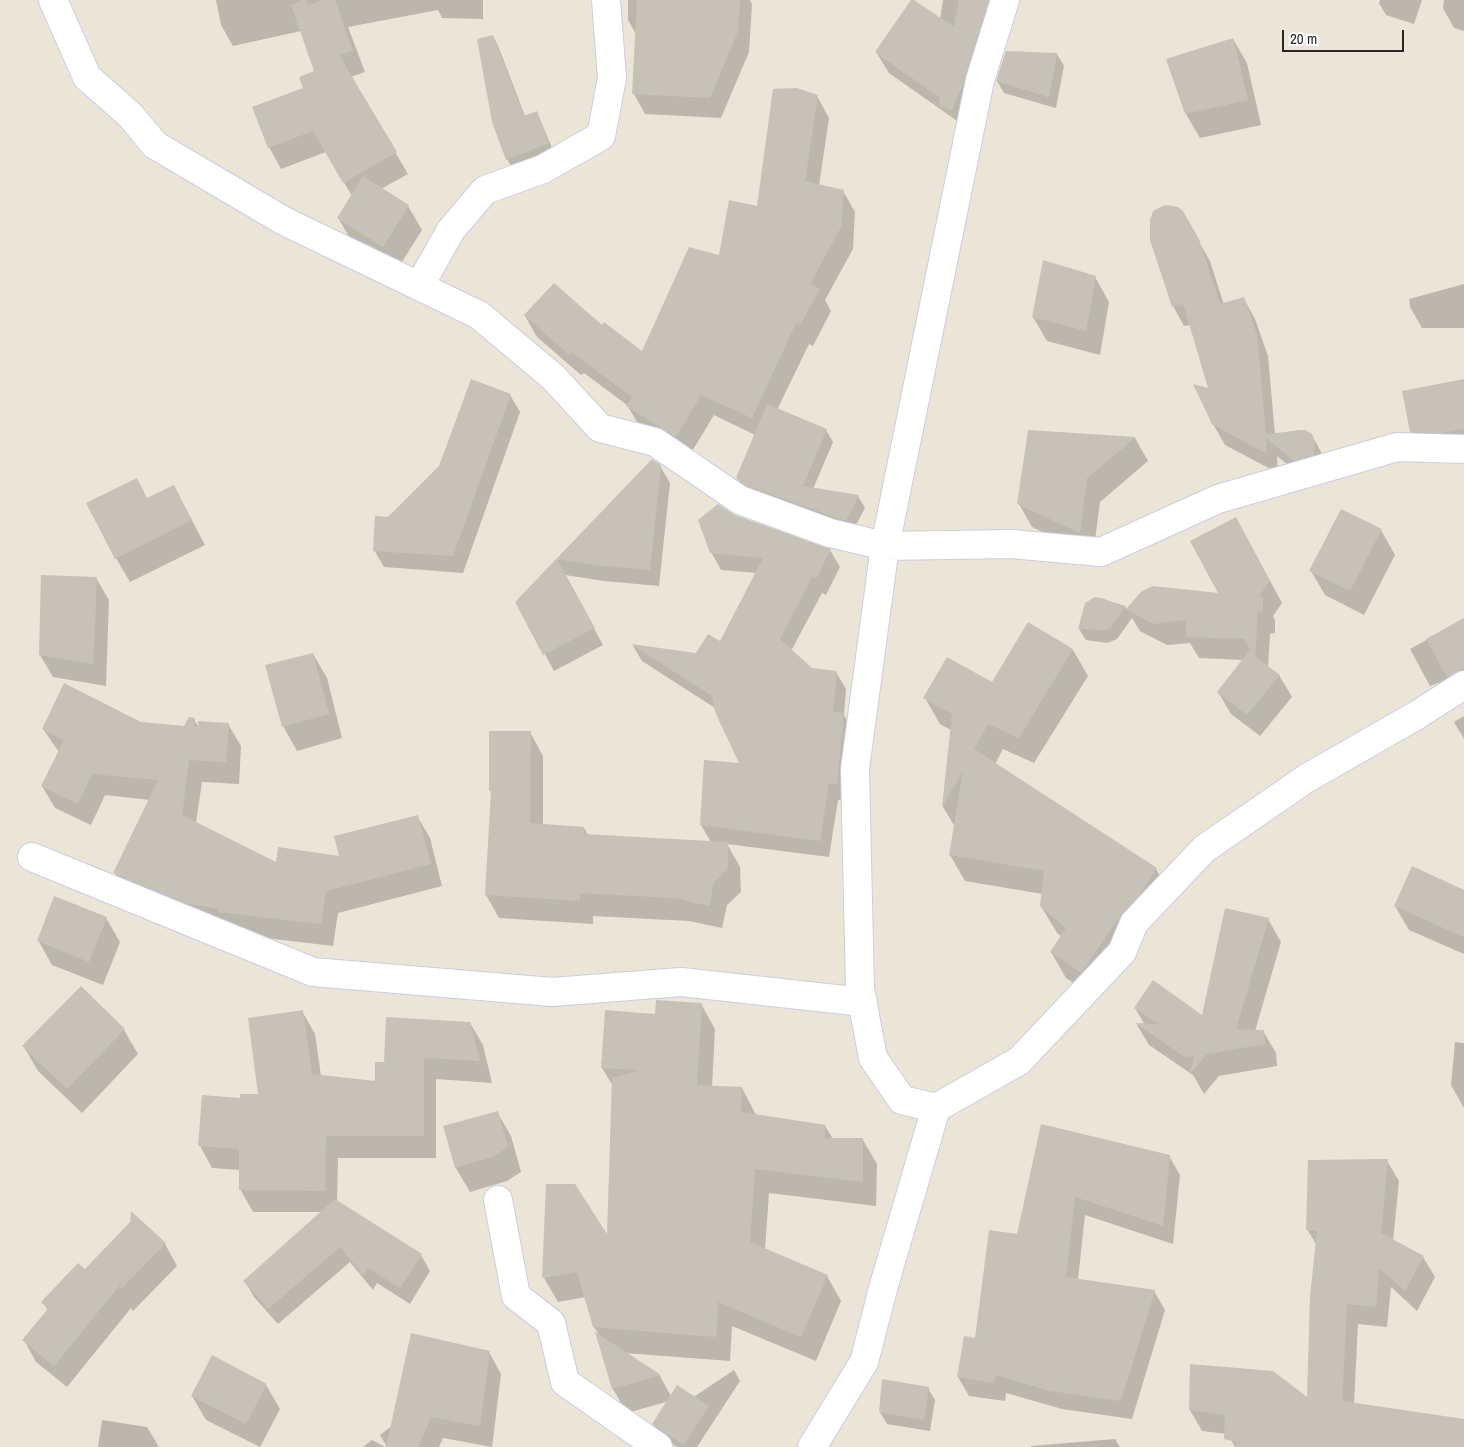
<!DOCTYPE html>
<html>
<head>
<meta charset="utf-8">
<style>
	body { margin:0 }
	#map { position:relative; width:1464px; height:1447px; overflow:hidden; background:#ebe5d7; font-family:"Archivo Narrow",sans-serif }
	canvas { display:block }
	.scale { position:absolute; left:1282px; top:30px; width:122px; height:22px; box-sizing:border-box; border:2px solid #272727; border-top:0; padding-left:6px; font-size:15px; line-height:18px; white-space:nowrap; color:#272727; -webkit-text-stroke:4px #fff; paint-order:stroke }
</style>
</head>
<body>
<div id="map">
<canvas width="1464" height="1447"></canvas>
<div class="scale">20 m</div>
</div>
<script>
const ctx = document.querySelector('canvas').getContext('2d');
ctx.lineJoin = 'round';
function fillPath(path, color) {
  ctx.fillStyle = color;
  ctx.fill(path, 'evenodd');
}
function trace(path, color, width, dash) {
  ctx.strokeStyle = color;
  ctx.lineWidth = width;
  ctx.lineCap = dash ? 'butt' : 'round';
  ctx.setLineDash(dash || []);
  ctx.stroke(path);
}
const shadow = new Path2D(`
	M 216,0 L 483,0 L 483,19 L 442,18 L 438,10 L 348,27 L 365,72 L 351,77 L 408,174 L 381,189 L 408,206 L 422,230 L 397,270 L 353,243 L 338,218 L 352,196 L 326,152 L 281,169 L 269,147 L 316,72 L 301,31 L 233,46 L 221,25 Z
	M 628,0 L 750,0 L 752,4 L 749,52 L 721,118 L 645,114 L 634,94 L 637,36 L 628,20 Z
	M 943,0 L 994,0 L 960,123 L 889,73 L 876,52 L 940,19 Z
	M 1380,0 L 1422,0 L 1414,24 L 1386,15 L 1379,3 Z
	M 1444,0 L 1464,0 L 1464,31 L 1454,28 L 1443,8 Z
	M 493,36 L 499,48 L 525,116 L 537,112 L 555,155 L 514,171 L 507,159 Z
	M 1233,39 L 1247,63 L 1261,125 L 1200,138 L 1186,114 Z
	M 1057,54 L 1064,66 L 1056,108 L 1004,93 L 997,81 Z
	M 817,96 L 829,118 L 819,186 L 843,191 L 855,212 L 853,249 L 825,300 L 831,311 L 813,346 L 809,344 L 777,410 L 826,430 L 833,442 L 813,489 L 858,496 L 865,508 L 852,532 L 744,490 L 737,478 L 755,435 L 714,415 L 688,458 L 640,427 L 627,405 L 584,373 L 581,375 L 537,337 L 525,316 L 602,327 L 642,353 L 758,208 Z
	M 1182,212 L 1210,261 L 1224,305 L 1244,299 L 1255,319 L 1268,356 L 1275,434 L 1300,430 L 1312,435 L 1323,456 L 1307,480 L 1277,456 L 1278,473 L 1225,445 L 1213,424 L 1210,390 L 1190,325 L 1184,326 L 1173,306 Z
	M 1095,277 L 1109,302 L 1100,355 L 1047,341 L 1033,317 Z
	M 1464,284 L 1464,328 L 1422,328 L 1410,307 L 1409,299 Z
	M 1464,381 L 1464,456 L 1425,456 L 1411,431 Z
	M 510,395 L 520,412 L 463,573 L 384,567 L 374,550 L 389,518 Z
	M 1029,431 L 1135,438 L 1148,461 L 1100,502 L 1093,556 L 1032,527 L 1019,504 Z
	M 652,460 L 660,466 L 670,483 L 659,586 L 604,581 L 565,575 L 603,645 L 554,671 L 517,603 Z
	M 187,511 L 205,545 L 130,582 L 116,558 Z
	M 734,516 L 830,550 L 840,567 L 826,595 L 822,593 L 791,651 L 811,669 L 836,672 L 846,689 L 844,715 L 853,731 L 846,800 L 838,800 L 829,857 L 727,844 L 740,867 L 741,892 L 727,905 L 722,928 L 689,921 L 593,916 L 593,924 L 499,918 L 486,895 L 492,794 L 490,790 L 530,732 L 543,756 L 543,825 L 584,828 L 588,835 L 711,842 L 701,825 L 741,764 L 715,708 L 642,661 L 633,646 L 696,655 L 720,643 L 757,573 L 721,570 L 711,552 Z
	M 1381,530 L 1395,555 L 1364,615 L 1325,595 L 1311,571 Z
	M 1248,540 L 1282,603 L 1273,616 L 1275,620 L 1275,633 L 1270,634 L 1268,667 L 1279,675 L 1292,697 L 1260,736 L 1231,714 L 1218,692 L 1243,660 L 1199,658 L 1190,643 L 1167,645 L 1140,631 L 1132,618 L 1117,639 L 1107,643 L 1086,640 L 1079,629 L 1090,600 L 1101,598 L 1125,607 L 1127,610 L 1142,592 L 1221,594 Z
	M 96,578 L 109,600 L 106,686 L 53,677 L 40,655 Z
	M 1464,619 L 1464,696 L 1449,679 L 1430,686 L 1410,649 Z
	M 1073,650 L 1088,676 L 1034,763 L 1003,749 L 995,764 L 1156,869 L 1171,895 L 1096,998 L 1066,978 L 1051,952 L 1062,937 L 1057,933 L 1041,906 L 1043,894 L 965,881 L 950,855 L 955,827 L 943,807 L 951,730 L 940,724 L 925,698 L 993,684 Z
	M 313,654 L 327,678 L 342,738 L 297,751 L 283,726 Z
	M 1464,716 L 1464,739 L 1454,722 Z
	M 194,719 L 199,728 L 228,724 L 241,746 L 239,784 L 202,782 L 196,823 L 277,864 L 341,857 L 417,816 L 430,838 L 442,886 L 338,913 L 333,946 L 232,934 L 127,895 L 115,873 L 150,800 L 105,795 L 91,825 L 55,808 L 42,786 L 59,752 L 43,729 L 140,723 L 185,727 Z
	M 1464,891 L 1464,954 L 1409,930 L 1395,906 Z
	M 106,918 L 120,942 L 103,985 L 52,965 L 38,940 Z
	M 1268,919 L 1281,942 L 1255,1031 L 1263,1031 L 1276,1053 L 1277,1066 L 1219,1076 L 1204,1094 L 1193,1075 L 1149,1045 L 1137,1025 L 1145,1025 L 1135,1008 L 1203,1017 Z
	M 701,1004 L 715,1029 L 712,1087 L 742,1088 L 756,1115 L 825,1126 L 833,1139 L 863,1140 L 877,1164 L 876,1206 L 769,1193 L 765,1250 L 827,1276 L 841,1301 L 816,1361 L 732,1326 L 730,1361 L 624,1353 L 660,1376 L 673,1400 L 627,1413 L 613,1389 L 597,1335 L 601,1338 L 594,1327 L 586,1297 L 558,1302 L 544,1278 L 609,1238 L 613,1086 L 602,1068 L 656,1015 Z
	M 302,1011 L 315,1034 L 321,1076 L 376,1082 L 385,1063 L 470,1023 L 483,1045 L 492,1083 L 436,1079 L 436,1158 L 338,1158 L 337,1202 L 421,1255 L 430,1271 L 410,1304 L 377,1283 L 373,1290 L 350,1262 L 278,1324 L 254,1297 L 245,1281 L 322,1212 L 253,1212 L 240,1189 L 240,1170 L 212,1168 L 200,1146 L 241,1099 L 260,1095 Z
	M 124,1030 L 138,1054 L 82,1113 L 38,1071 L 24,1047 Z
	M 1455,1042 L 1464,1043 L 1464,1108 L 1451,1085 Z
	M 497,1112 L 511,1136 L 521,1172 L 507,1181 L 470,1192 L 456,1168 L 445,1127 Z
	M 1042,1125 L 1169,1156 L 1180,1175 L 1173,1244 L 1085,1215 L 1078,1280 L 1154,1291 L 1165,1310 L 1132,1419 L 1062,1409 L 1006,1393 L 1005,1401 L 969,1396 L 958,1377 L 1018,1235 Z
	M 1387,1161 L 1399,1181 L 1393,1241 L 1423,1257 L 1435,1277 L 1417,1311 L 1391,1287 L 1387,1327 L 1358,1324 L 1354,1404 L 1464,1421 L 1464,1447 L 1235,1447 L 1228,1434 L 1202,1431 L 1190,1410 L 1308,1399 L 1317,1246 L 1307,1229 Z
	M 165,1244 L 177,1266 L 133,1311 L 131,1308 L 67,1387 L 36,1362 L 24,1340 L 48,1311 L 43,1302 L 85,1271 Z
	M 489,1352 L 501,1374 L 492,1447 L 443,1438 L 439,1447 L 387,1447 L 380,1435 Z
	M 734,1370 L 740,1381 L 697,1447 L 677,1447 L 660,1436 L 653,1424 Z
	M 266,1385 L 280,1409 L 260,1447 L 206,1420 L 192,1396 Z
	M 928,1388 L 935,1400 L 930,1431 L 887,1424 L 880,1412 Z
	M 102,1420 L 147,1427 L 159,1447 L 98,1447 Z
	M 1115,1439 L 1120,1447 L 1031,1447 L 1031,1446 Z
	M 372,1440 L 385,1447 L 363,1447 Z`);
const building = new Path2D(`
	M 302,0 L 306,0 L 309,5 L 323,0 L 335,0 L 353,51 L 339,55 L 397,152 L 343,183 L 313,131 L 268,148 L 252,107 L 303,88 L 299,77 L 314,71 L 291,5 Z
	M 637,0 L 740,0 L 738,31 L 710,98 L 632,94 Z
	M 911,0 L 914,0 L 954,27 L 959,0 L 989,0 L 963,84 L 952,110 L 939,106 L 940,98 L 875,52 Z
	M 493,35 L 524,116 L 537,111 L 549,143 L 506,160 L 492,122 L 477,39 Z
	M 1233,38 L 1248,100 L 1185,114 L 1166,59 Z
	M 1006,51 L 1057,53 L 1049,97 L 996,81 Z
	M 797,88 L 818,95 L 805,181 L 844,190 L 841,227 L 810,284 L 820,289 L 800,325 L 796,323 L 752,418 L 701,395 L 676,437 L 626,406 L 632,397 L 571,352 L 569,355 L 524,315 L 554,283 L 602,325 L 604,322 L 642,351 L 689,247 L 719,255 L 729,200 L 757,206 L 773,89 Z
	M 363,176 L 409,205 L 383,247 L 337,218 Z
	M 1165,205 L 1178,207 L 1183,211 L 1199,239 L 1220,304 L 1244,297 L 1257,335 L 1266,434 L 1305,430 L 1312,434 L 1315,442 L 1314,455 L 1294,461 L 1266,438 L 1267,454 L 1212,424 L 1193,384 L 1208,388 L 1183,303 L 1172,307 L 1150,240 L 1150,220 L 1153,211 Z
	M 1043,260 L 1096,276 L 1086,331 L 1032,317 Z
	M 471,379 L 511,394 L 453,556 L 373,551 L 375,516 L 388,517 L 439,466 Z
	M 1464,379 L 1464,429 L 1443,433 L 1410,432 L 1402,391 Z
	M 767,404 L 827,429 L 803,486 L 859,495 L 846,521 L 747,486 L 736,478 Z
	M 1028,430 L 1136,437 L 1087,478 L 1080,533 L 1017,504 Z
	M 652,459 L 661,465 L 650,570 L 593,565 L 557,559 L 595,628 L 543,655 L 515,602 Z
	M 137,478 L 147,498 L 174,485 L 192,520 L 115,559 L 86,503 Z
	M 718,504 L 735,515 L 831,549 L 816,579 L 812,577 L 780,639 L 812,668 L 837,671 L 833,712 L 844,712 L 837,784 L 829,783 L 820,841 L 700,825 L 704,760 L 739,763 L 715,712 L 712,696 L 631,644 L 696,653 L 708,634 L 720,641 L 763,558 L 710,553 L 698,520 Z
	M 1341,509 L 1382,529 L 1350,591 L 1309,571 Z
	M 1236,517 L 1270,581 L 1259,596 L 1263,597 L 1263,611 L 1258,612 L 1255,656 L 1280,675 L 1247,715 L 1217,692 L 1249,651 L 1251,652 L 1244,639 L 1186,637 L 1186,620 L 1153,624 L 1126,609 L 1142,591 L 1153,586 L 1218,593 L 1190,541 Z
	M 41,575 L 97,577 L 93,664 L 39,655 Z
	M 1095,597 L 1126,606 L 1111,627 L 1106,630 L 1078,629 L 1085,603 Z
	M 1464,618 L 1464,669 L 1447,677 L 1426,639 Z
	M 1028,622 L 1073,649 L 1019,738 L 988,724 L 974,749 L 1157,868 L 1140,894 L 1122,913 L 1081,973 L 1050,952 L 1066,928 L 1040,906 L 1044,871 L 949,855 L 963,771 L 942,807 L 952,714 L 923,698 L 947,657 L 992,682 Z
	M 313,653 L 329,714 L 282,727 L 265,665 Z
	M 64,683 L 141,722 L 184,726 L 189,717 L 195,718 L 194,727 L 198,727 L 198,721 L 229,723 L 226,762 L 189,760 L 182,815 L 276,862 L 278,847 L 339,856 L 334,836 L 418,815 L 431,864 L 326,891 L 321,924 L 218,912 L 219,909 L 185,903 L 113,873 L 158,780 L 92,774 L 78,804 L 41,786 L 64,740 L 42,729 Z
	M 489,731 L 531,731 L 530,823 L 584,827 L 584,834 L 728,842 L 728,868 L 714,882 L 709,906 L 675,898 L 580,893 L 580,901 L 485,895 L 491,791 L 489,791 Z
	M 1412,866 L 1464,890 L 1464,937 L 1394,906 Z
	M 54,896 L 107,917 L 89,962 L 37,941 Z
	M 1225,908 L 1269,918 L 1236,1029 L 1264,1030 L 1265,1044 L 1207,1054 L 1190,1074 L 1194,1056 L 1185,1057 L 1135,1023 L 1159,1024 L 1134,1008 L 1153,980 L 1202,1015 Z
	M 81,986 L 125,1029 L 67,1089 L 22,1046 Z
	M 656,1000 L 702,1003 L 697,1085 L 742,1087 L 741,1112 L 826,1125 L 824,1138 L 863,1138 L 863,1182 L 755,1169 L 750,1242 L 828,1275 L 801,1337 L 718,1302 L 716,1337 L 593,1327 L 577,1272 L 542,1278 L 546,1184 L 575,1184 L 607,1234 L 612,1078 L 640,1070 L 601,1068 L 605,1010 L 655,1014 Z
	M 303,1010 L 312,1074 L 375,1081 L 375,1062 L 384,1062 L 386,1017 L 470,1022 L 480,1061 L 424,1058 L 424,1136 L 326,1136 L 325,1191 L 239,1190 L 239,1149 L 198,1146 L 202,1095 L 240,1098 L 240,1094 L 258,1094 L 248,1018 Z
	M 498,1111 L 508,1147 L 493,1157 L 455,1168 L 443,1126 Z
	M 1041,1124 L 1170,1155 L 1163,1226 L 1075,1197 L 1066,1277 L 1155,1290 L 1121,1401 L 1050,1391 L 996,1375 L 994,1383 L 957,1377 L 964,1336 L 975,1338 L 989,1230 L 1017,1234 Z
	M 1388,1159 L 1381,1233 L 1424,1256 L 1405,1291 L 1379,1268 L 1376,1307 L 1347,1304 L 1342,1401 L 1464,1419 L 1464,1447 L 1235,1447 L 1236,1442 L 1224,1439 L 1225,1415 L 1189,1410 L 1190,1364 L 1273,1371 L 1307,1397 L 1310,1296 L 1317,1231 L 1306,1230 L 1308,1160 Z
	M 335,1199 L 422,1254 L 400,1288 L 368,1268 L 363,1275 L 340,1247 L 268,1309 L 243,1281 Z
	M 131,1211 L 166,1243 L 120,1290 L 121,1284 L 54,1366 L 22,1340 L 48,1309 L 41,1302 L 78,1263 L 85,1269 L 130,1222 Z
	M 595,1332 L 661,1375 L 612,1389 Z
	M 411,1333 L 490,1351 L 480,1426 L 431,1417 L 418,1447 L 386,1447 Z
	M 212,1355 L 267,1384 L 246,1424 L 191,1396 Z
	M 882,1379 L 929,1387 L 924,1420 L 879,1412 Z
	M 677,1385 L 709,1406 L 684,1445 L 652,1424 Z`);
const street = new Path2D(`
	M 53,0 L 87,77 L 130,115 L 155,145 L 284,221 L 479,315 L 553,377 L 600,428 L 655,442 L 740,500 L 830,533 L 885,546 L 1011,544 L 1101,552 L 1218,499 L 1397,447 L 1464,449
	M 1005,0 L 980,80 L 885,546 L 855,769 L 860,989 L 873,1058 L 902,1100 L 936,1108 L 1019,1061 L 1122,952 L 1134,923 L 1204,849 L 1307,778 L 1417,715 L 1464,685
	M 420,285 L 451,230 L 485,190 L 543,169 L 601,136 L 612,78 L 606,0
	M 32,857 L 313,972 L 552,992 L 681,982 L 863,1002
	M 498,1200 L 516,1296 L 551,1323 L 565,1382 L 658,1447
	M 812,1447 L 864,1362 L 884,1285 L 936,1108`);
fillPath(shadow, '#0003');
fillPath(building, '#c6c2b7');
trace(street, '#cccde2', 30);
trace(street, '#fff', 28);
</script>
</body>
</html>
